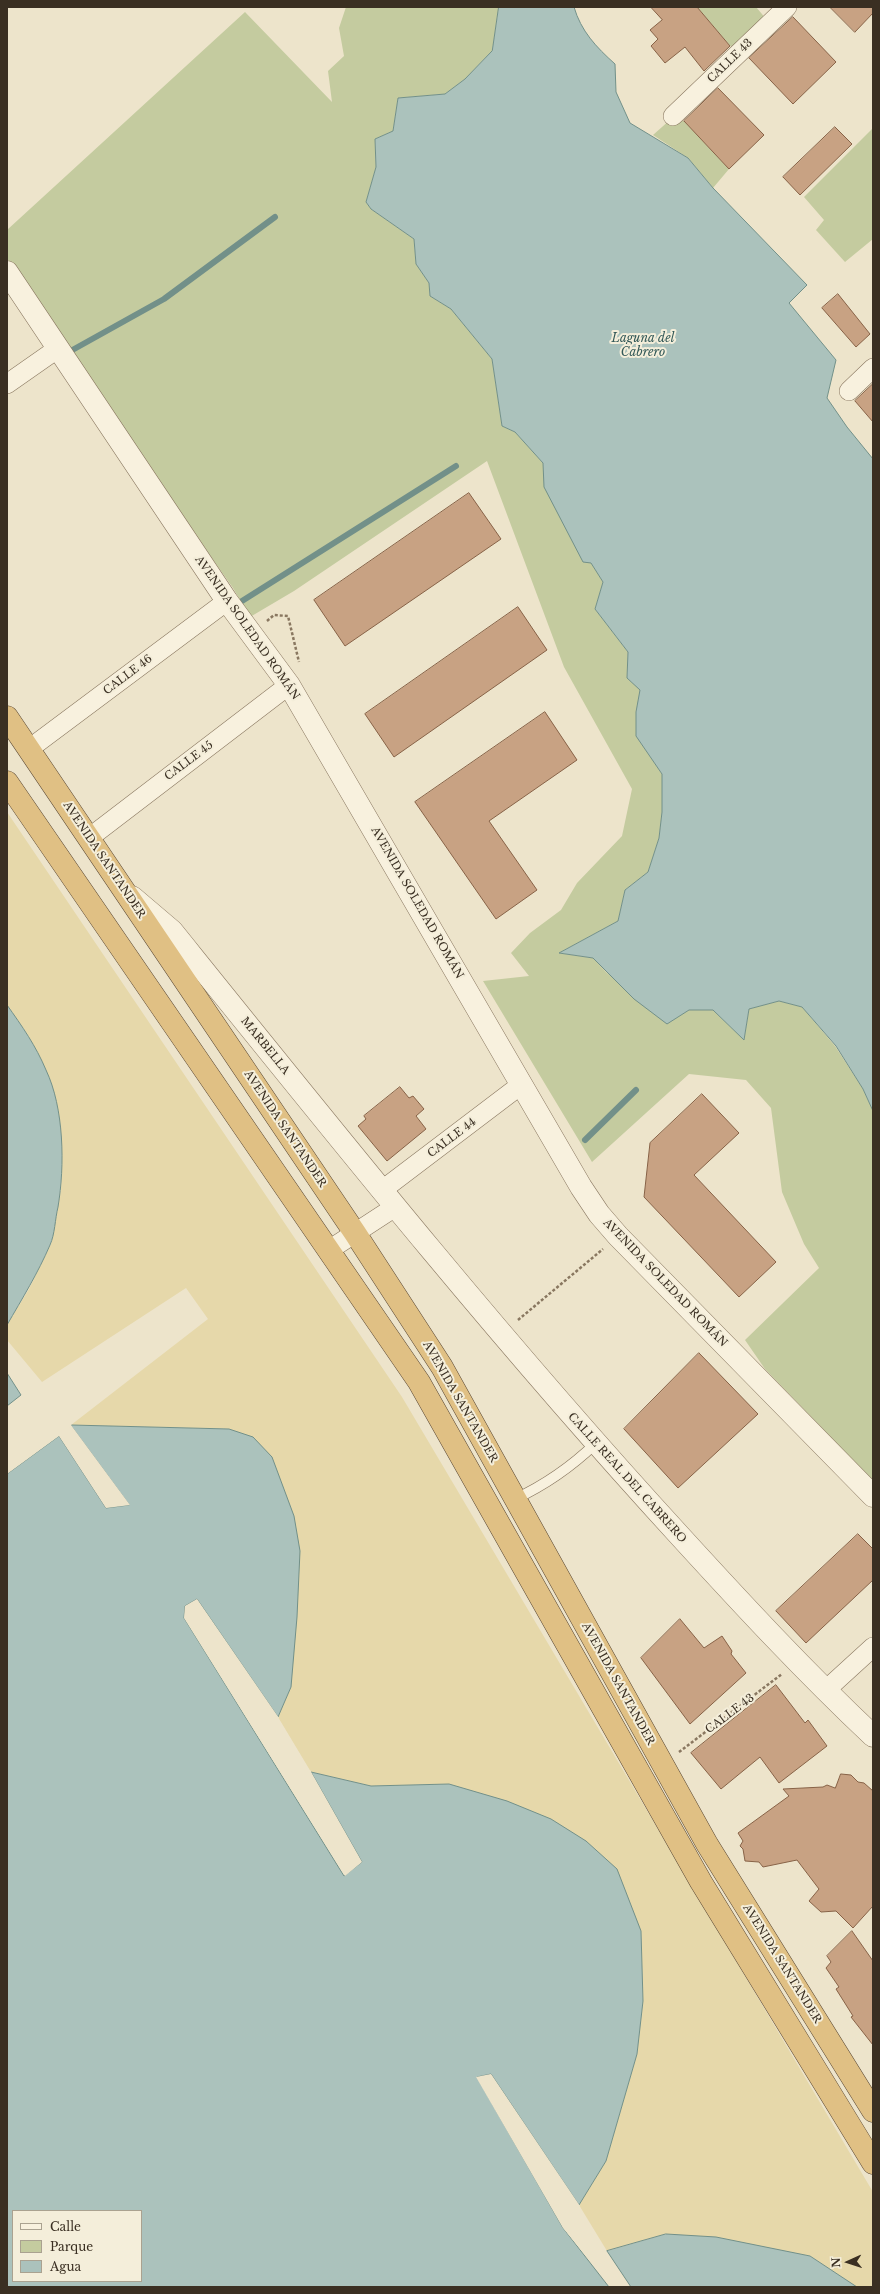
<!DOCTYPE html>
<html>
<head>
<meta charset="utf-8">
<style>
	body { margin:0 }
	#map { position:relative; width:880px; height:2294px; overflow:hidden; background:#ede4cb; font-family:"Libre Baskerville",serif }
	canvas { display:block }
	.frame { position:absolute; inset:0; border:8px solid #3a2f22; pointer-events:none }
	.legend { position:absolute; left:12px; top:2210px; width:130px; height:72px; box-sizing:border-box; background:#f4eeda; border:1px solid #aaa290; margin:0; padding:5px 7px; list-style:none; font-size:12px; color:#3a2f22 }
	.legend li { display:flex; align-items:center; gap:8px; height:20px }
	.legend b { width:20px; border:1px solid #aaa290 }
	.north { position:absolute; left:828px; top:2242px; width:40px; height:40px; -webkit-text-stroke:3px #f4eeda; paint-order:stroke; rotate:267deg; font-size:11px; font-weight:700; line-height:16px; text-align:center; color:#3a2f22 }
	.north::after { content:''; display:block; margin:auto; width:14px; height:18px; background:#3a2f22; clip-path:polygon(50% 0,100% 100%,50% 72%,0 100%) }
</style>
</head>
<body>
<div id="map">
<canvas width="880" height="2294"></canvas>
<div class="frame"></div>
<ul class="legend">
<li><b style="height:5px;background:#f8f1de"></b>Calle</li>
<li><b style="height:11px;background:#c4cb9f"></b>Parque</li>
<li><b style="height:11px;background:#abc2bc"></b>Agua</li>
</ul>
<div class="north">N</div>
</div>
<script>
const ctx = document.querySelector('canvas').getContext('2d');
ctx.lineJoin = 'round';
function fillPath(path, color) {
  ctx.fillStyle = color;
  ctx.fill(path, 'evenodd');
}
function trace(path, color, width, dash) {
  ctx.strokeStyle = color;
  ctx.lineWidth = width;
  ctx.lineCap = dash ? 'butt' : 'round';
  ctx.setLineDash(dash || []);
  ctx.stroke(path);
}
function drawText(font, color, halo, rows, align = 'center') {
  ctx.font = font + ' "Libre Baskerville",serif';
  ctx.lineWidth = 4;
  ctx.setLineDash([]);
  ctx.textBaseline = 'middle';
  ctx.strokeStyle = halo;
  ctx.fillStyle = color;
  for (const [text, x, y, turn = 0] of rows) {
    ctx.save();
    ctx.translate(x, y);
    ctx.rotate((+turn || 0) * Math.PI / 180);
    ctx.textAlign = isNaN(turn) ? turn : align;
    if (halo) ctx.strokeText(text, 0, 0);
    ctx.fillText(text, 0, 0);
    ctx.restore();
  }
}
const green = new Path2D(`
	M 346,7 L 499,7 L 492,51 L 465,79 L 445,94 L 398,98 L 393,131 L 375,139 L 376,167 L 366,202 L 371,209 L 414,239 L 416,264 L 429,283 L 430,296 L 451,309 L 492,359 L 502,426 L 515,432 L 543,463 L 545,487 L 603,582 L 595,609 L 628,652 L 627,678 L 641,690 L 636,712 L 636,735 L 662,774 L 662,812 L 659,838 L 648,872 L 625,890 L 618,921 L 559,953 L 593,958 L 606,972 L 667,1023 L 689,1010 L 713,1010 L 744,1040 L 749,1009 L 779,1001 L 802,1007 L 835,1046 L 863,1089 L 873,1111 L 873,1481 L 765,1369 L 745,1340 L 819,1268 L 804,1244 L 782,1192 L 771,1108 L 746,1080 L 689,1074 L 592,1162 L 483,981 L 529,976 L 511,953 L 530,933 L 561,910 L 577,883 L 622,836 L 632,789 L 564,667 L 487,461 L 294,591 L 250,617 L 233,588 L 67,353 L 7,258 L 7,230 L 245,12 L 332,102 L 328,71 L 344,56 L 339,28 Z
	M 697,7 L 756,7 L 767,20 L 733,49 Z
	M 671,119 L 684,121 L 729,169 L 713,188 L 688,158 L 653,135 Z
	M 873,128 L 873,239 L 845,262 L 816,230 L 824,220 L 804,197 Z`);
const sand = new Path2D(`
	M 7,812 L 402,1397 L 873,2192 L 873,2287 L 857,2287 L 810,2256 L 666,2234 L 607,2251 L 579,2205 L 606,2161 L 637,2054 L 643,2001 L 641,1931 L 449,1784 L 371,1786 L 311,1772 L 278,1717 L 291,1687 L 229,1429 L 71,1425 L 208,1319 L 186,1288 L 42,1382 L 7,1340 L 7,1325 L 29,1289 L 51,1244 L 61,1188 L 62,1155 L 58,1110 L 28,1035 L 7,1005 Z`);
const water = new Path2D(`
	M 499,7 L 574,7 C 581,31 596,47 615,64 L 616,92 L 630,123 L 688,158 L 713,188 L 807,285 L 789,303 L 836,360 L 827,398 L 847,427 L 873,459 L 873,1111 L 863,1089 L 836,1046 L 802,1007 L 779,1001 L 749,1009 L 744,1040 L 713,1010 L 689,1010 L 667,1024 L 634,999 L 593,958 L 559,953 L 618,921 L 625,890 L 648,872 L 659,838 L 662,812 L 662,774 L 636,736 L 636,712 L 640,690 L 627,678 L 628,652 L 595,609 L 603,582 L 591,563 L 583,562 L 544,487 L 543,463 L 515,432 L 502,426 L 492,359 L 451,309 L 430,296 L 429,283 L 416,264 L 414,239 L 371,209 L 366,202 L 376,167 L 375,139 L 393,131 L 398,98 L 445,94 L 465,79 L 492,51 Z
	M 7,1005 C 22,1026 36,1046 46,1070 C 64,1108 65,1165 58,1207 C 55,1219 55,1234 50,1245 C 38,1273 22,1299 7,1325 Z
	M 7,1373 L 21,1395 L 7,1406 Z
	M 71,1425 L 229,1429 L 253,1437 L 272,1457 L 294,1516 L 300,1551 L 297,1617 L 291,1687 L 278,1717 L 197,1599 L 185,1606 L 184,1618 L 344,1876 L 362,1862 L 311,1772 L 371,1786 L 449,1784 L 507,1801 L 551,1819 L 586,1841 L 617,1869 L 641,1931 L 643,2001 L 637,2054 L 606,2161 L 579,2205 L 491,2074 L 477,2077 L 563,2228 L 609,2287 L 7,2287 L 7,1474 L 59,1436 L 106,1508 L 129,1505 ZM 13,2211 L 141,2211 L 141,2281 L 13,2281 Z
	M 666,2234 L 716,2237 L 810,2256 L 857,2287 L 631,2287 L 607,2251 Z`);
const pier = new Path2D(`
	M 70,1423 L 73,1423 L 71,1425 L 130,1505 L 106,1508 L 59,1436 L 7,1474 L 7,1471 L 59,1434 L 107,1506 L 126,1504 L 69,1426 Z
	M 197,1599 L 279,1718 L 277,1718 L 196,1602 L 187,1607 L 186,1617 L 345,1873 L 359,1862 L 309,1773 L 310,1770 L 362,1862 L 345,1876 L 184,1618 L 185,1606 Z
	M 491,2074 L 580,2206 L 578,2206 L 490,2076 L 479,2078 L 565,2227 L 611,2287 L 563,2228 L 476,2077 Z`);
const stream = new Path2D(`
	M 67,353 L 164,299 L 275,217
	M 242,601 L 456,466
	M 585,1140 L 636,1090`);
const building = new Path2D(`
	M 651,7 L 697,7 L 730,46 L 704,71 L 685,47 L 665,63 L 651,46 L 658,39 L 650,30 L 662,20 Z
	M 830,7 L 873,7 L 873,13 L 855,32 Z
	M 793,17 L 836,62 L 793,104 L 749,58 Z
	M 718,88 L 764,135 L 729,169 L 684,121 Z
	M 835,127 L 852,144 L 800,195 L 783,177 Z
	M 838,294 L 870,334 L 856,347 L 822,308 Z
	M 873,384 L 873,422 L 855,401 Z
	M 469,493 L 501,539 L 345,646 L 314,600 Z
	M 518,607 L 547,650 L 394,757 L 365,714 Z
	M 545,712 L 577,760 L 489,821 L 537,890 L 496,919 L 415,802 Z
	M 400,1087 L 409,1098 L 413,1096 L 424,1109 L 416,1116 L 426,1129 L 387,1161 L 358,1126 L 366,1119 L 364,1116 Z
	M 702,1094 L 739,1133 L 694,1175 L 776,1262 L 739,1297 L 644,1197 L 650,1143 Z
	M 699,1353 L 758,1414 L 678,1488 L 624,1429 Z
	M 858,1534 L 873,1549 L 873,1580 L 806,1643 L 776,1611 Z
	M 680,1619 L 704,1648 L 722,1636 L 732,1651 L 731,1654 L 746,1673 L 690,1724 L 641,1658 Z
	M 776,1685 L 805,1723 L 808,1720 L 827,1746 L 779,1783 L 760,1757 L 721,1789 L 691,1753 Z
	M 841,1774 L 851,1775 L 858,1782 L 864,1783 L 873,1791 L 873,1906 L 853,1928 L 836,1911 L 821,1912 L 809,1901 L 819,1889 L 797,1860 L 763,1867 L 759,1862 L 745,1861 L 743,1849 L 740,1846 L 743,1841 L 738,1833 L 789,1796 L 783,1789 L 823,1787 L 827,1785 L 835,1788 Z
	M 852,1931 L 873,1961 L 873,2045 L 851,2017 L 853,2016 L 836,1989 L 839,1987 L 826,1968 L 831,1962 L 827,1956 Z`);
const path = new Path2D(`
	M 267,621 L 274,615 L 288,616 L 299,662
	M 518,1320 L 603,1249
	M 679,1752 L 782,1674`);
const service = new Path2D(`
	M 515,1499 C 545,1485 571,1467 595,1444`);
const minor = new Path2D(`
	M 673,116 L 787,7
	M 7,384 L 57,349
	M 849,391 L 873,368
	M 29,749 L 227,601
	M 89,838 L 289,685
	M 381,1191 L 522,1084
	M 329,1250 L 395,1207
	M 827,1689 L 873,1647`);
const tertiary = new Path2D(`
	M 7,272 L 227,601 L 289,685 L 581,1187 L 599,1214 L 618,1236 L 873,1496
	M 132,897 L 172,931 C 337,1136 501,1341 679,1535 C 742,1604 805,1672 873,1736`);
const trunk = new Path2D(`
	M 7,717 L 355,1233 L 442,1367 L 707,1844 L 873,2111
	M 7,782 L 419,1382 L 701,1882 L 873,2163`);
const streetNames = [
	["CALLE 43",730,61,-44],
	["AVENIDA SOLEDAD ROMÁN",247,628,55],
	["CALLE 46",128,675,-37],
	["CALLE 45",189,761,-37],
	["AVENIDA SANTANDER",104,860,56],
	["AVENIDA SOLEDAD ROMÁN",417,903,60],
	["MARBELLA",265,1046,51],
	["AVENIDA SANTANDER",285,1129,56],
	["CALLE 44",452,1138,-37],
	["AVENIDA SOLEDAD ROMÁN",665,1283,46],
	["AVENIDA SANTANDER",460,1402,60],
	["CALLE REAL DEL CABRERO",627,1478,48],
	["AVENIDA SANTANDER",618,1684,61],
	["CALLE 43",730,1714,-37],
	["AVENIDA SANTANDER",782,1964,58]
];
const waterNames = [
	["Laguna del",643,339],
	["Cabrero",643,353]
];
fillPath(green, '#c4cb9f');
fillPath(sand, '#e6d8aa');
fillPath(water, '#abc2bc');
trace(water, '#729089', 1);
fillPath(pier, '#ede4cb');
trace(stream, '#729089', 6);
fillPath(building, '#c8a283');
trace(building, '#876247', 1);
trace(service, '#897760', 11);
trace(minor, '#897760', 20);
trace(tertiary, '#897760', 23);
trace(trunk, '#574533', 23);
trace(path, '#897760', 2.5, [3, 2]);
trace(service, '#f8f1de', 10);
trace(minor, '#f8f1de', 19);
trace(tertiary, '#f8f1de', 22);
trace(trunk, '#e0c084', 22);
drawText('11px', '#3a2f22', '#f4eeda', streetNames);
drawText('italic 12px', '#335958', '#f4eeda', waterNames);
</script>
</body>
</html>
